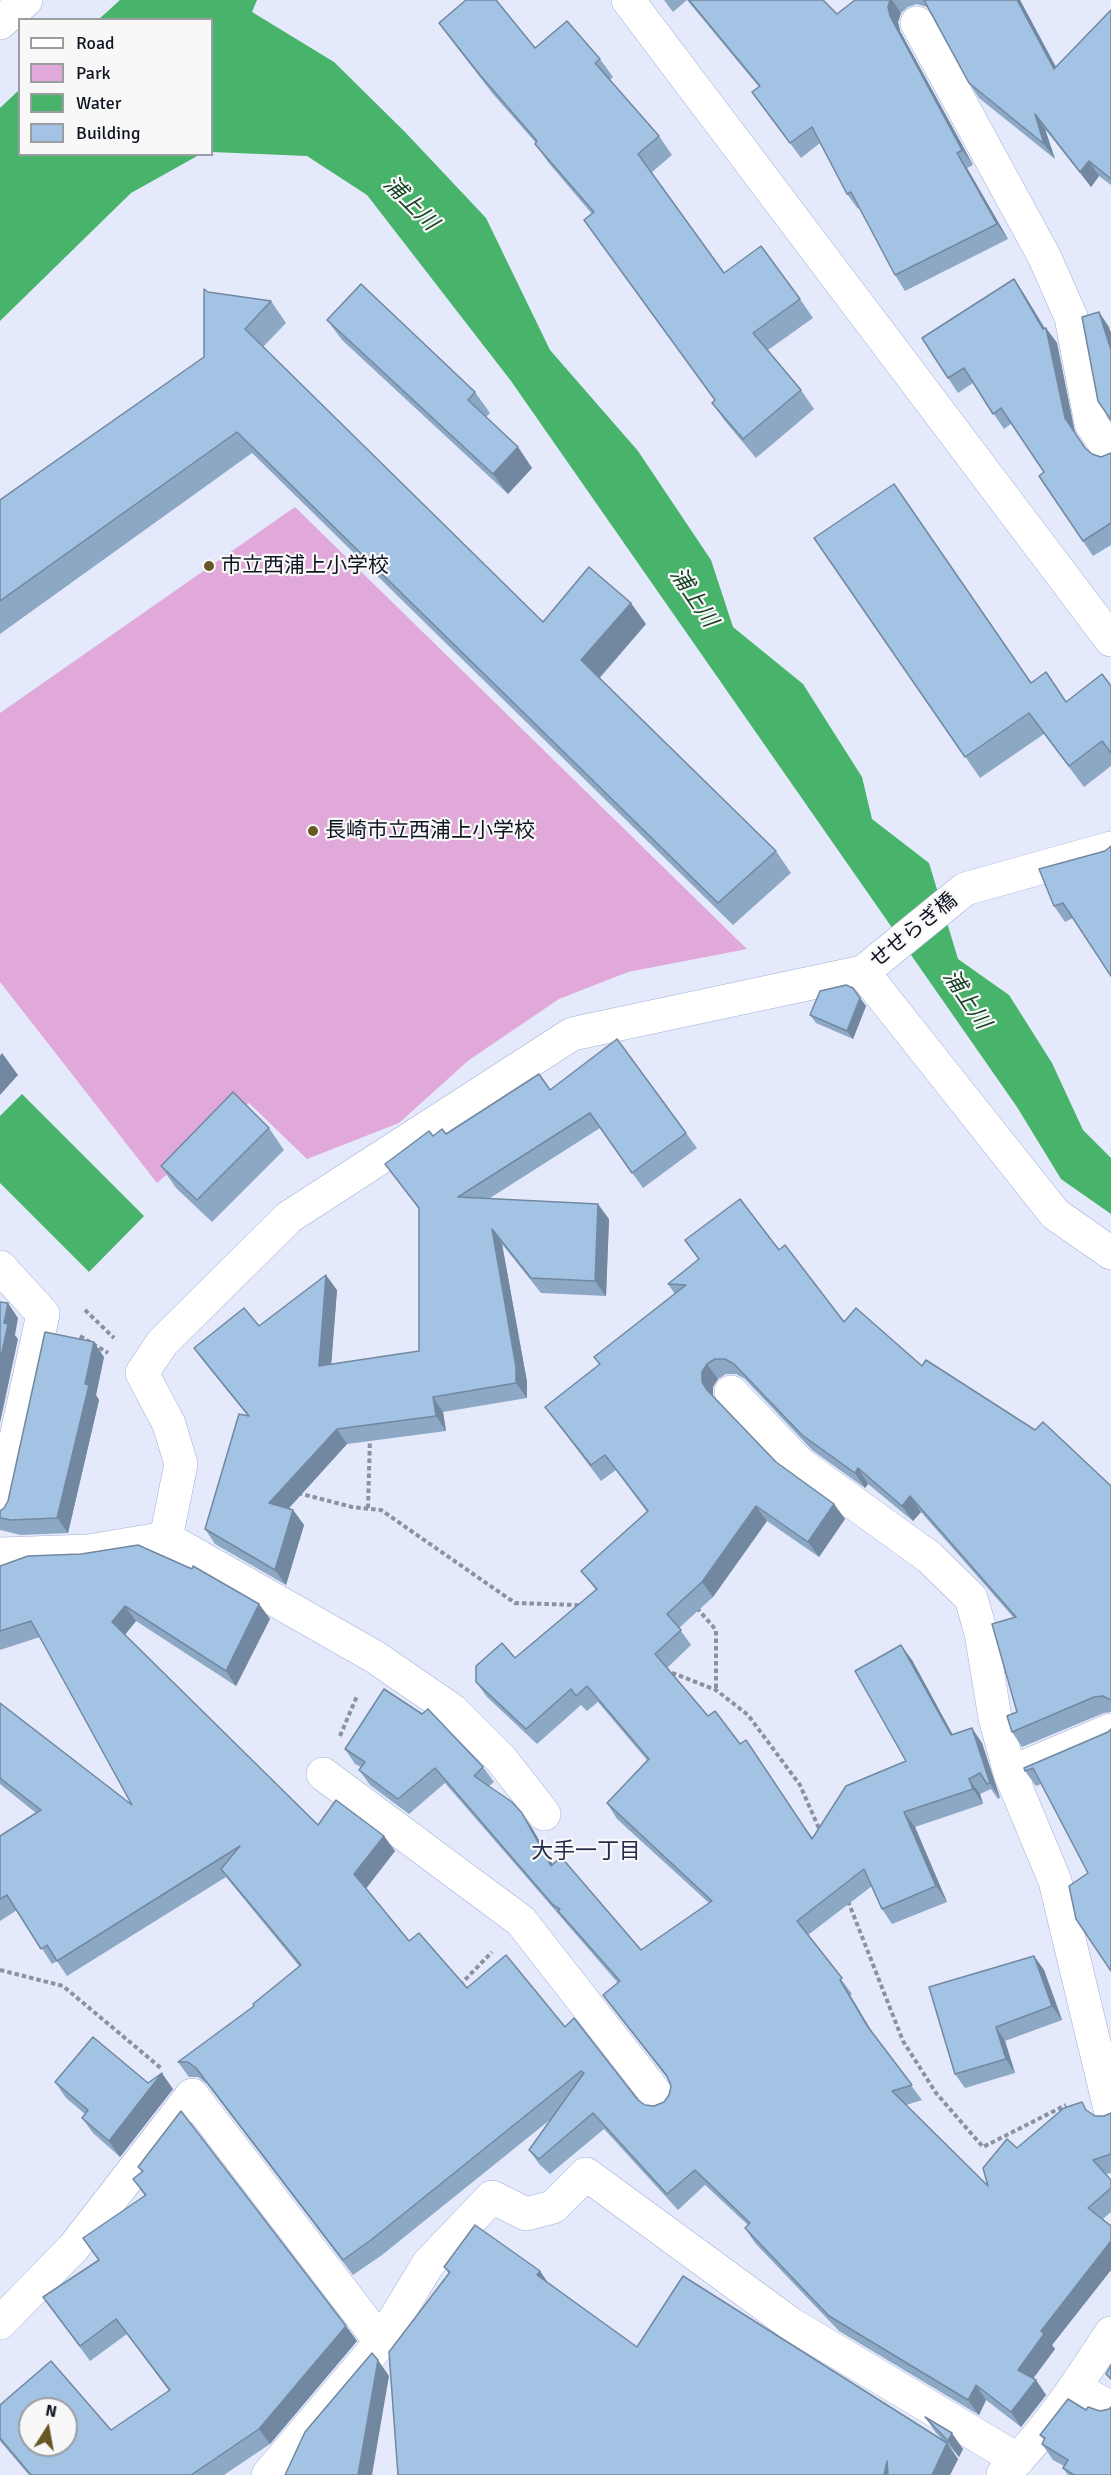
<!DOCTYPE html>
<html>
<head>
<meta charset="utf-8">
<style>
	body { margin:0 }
	#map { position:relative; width:1111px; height:2475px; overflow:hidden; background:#e4eafb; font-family:Signika,sans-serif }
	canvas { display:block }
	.legend { position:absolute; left:18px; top:18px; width:195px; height:138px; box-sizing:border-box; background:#f8f8f8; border:2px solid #9b9da2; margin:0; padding:8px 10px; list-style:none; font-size:18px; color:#0f1422 }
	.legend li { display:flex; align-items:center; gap:12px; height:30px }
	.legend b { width:30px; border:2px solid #9b9da2 }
	.north { position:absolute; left:18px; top:2397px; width:60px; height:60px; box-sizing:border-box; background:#f8f8f8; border:2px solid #9b9da2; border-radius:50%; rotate:11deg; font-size:16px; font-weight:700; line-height:24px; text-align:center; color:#0f1422 }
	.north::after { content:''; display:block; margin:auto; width:21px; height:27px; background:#685725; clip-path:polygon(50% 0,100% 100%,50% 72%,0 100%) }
</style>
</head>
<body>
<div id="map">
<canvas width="1111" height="2475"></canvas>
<ul class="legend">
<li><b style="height:8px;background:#fff"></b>Road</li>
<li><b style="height:16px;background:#e1a9da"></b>Park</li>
<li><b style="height:16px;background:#48b36a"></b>Water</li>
<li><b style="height:16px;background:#a3c3e5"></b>Building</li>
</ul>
<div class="north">N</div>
</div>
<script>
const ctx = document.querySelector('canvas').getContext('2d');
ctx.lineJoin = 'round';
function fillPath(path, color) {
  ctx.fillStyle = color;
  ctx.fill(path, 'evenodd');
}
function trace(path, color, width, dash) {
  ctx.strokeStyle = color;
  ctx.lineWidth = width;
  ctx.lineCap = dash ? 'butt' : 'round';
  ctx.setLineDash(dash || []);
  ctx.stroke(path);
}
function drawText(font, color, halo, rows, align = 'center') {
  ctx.font = font + ' Signika,"Noto Sans JP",sans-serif';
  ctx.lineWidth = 4.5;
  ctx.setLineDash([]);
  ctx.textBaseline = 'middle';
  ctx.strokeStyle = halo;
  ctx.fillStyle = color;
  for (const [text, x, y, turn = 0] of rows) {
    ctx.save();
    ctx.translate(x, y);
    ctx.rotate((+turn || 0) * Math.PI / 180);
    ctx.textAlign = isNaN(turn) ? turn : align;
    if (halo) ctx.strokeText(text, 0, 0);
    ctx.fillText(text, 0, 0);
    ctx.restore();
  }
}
const green = new Path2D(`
	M 295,507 L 747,949 L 628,972 L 559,999 L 469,1060 L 399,1123 L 307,1159 L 249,1103 L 157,1183 L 0,982 L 0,713 Z`);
const water = new Path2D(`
	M 120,0 L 257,0 L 252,12 L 334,62 L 405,132 L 486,218 L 550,350 L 638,451 L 711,560 L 733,627 L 803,684 L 862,777 L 872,819 L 929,863 L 958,959 L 1009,995 L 1052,1063 L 1083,1130 L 1111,1158 L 1111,1214 L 1061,1179 L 1017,1107 L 511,381 L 367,195 L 307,156 L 212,152 L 212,20 L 98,20 Z
	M 19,90 L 20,154 L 199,155 L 131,193 L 0,321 L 0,108 Z
	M 22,1094 L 144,1216 L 89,1272 L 0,1183 L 0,1116 Z`);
const path = new Path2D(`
	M 85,1310 L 114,1338
	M 80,1336 L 108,1353
	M 298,1493 L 352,1507 L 381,1510 L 515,1603 L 577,1605 L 580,1607
	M 368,1508 L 370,1437
	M 697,1608 L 716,1630 L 716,1690
	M 665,1670 L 716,1690 L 748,1715 L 800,1785 L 821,1833
	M 340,1736 L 357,1696
	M 848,1901 L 903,2041 L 936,2093 L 983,2147 L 1066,2105
	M 0,1970 L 63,1986 L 162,2069
	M 460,1985 L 492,1952`);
const minor = new Path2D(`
	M 628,0 L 1111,640
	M 0,23 L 26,0
	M 917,23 L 1044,256 L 1071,317 L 1091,423 L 1111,453
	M 863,972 L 1055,1214 L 1111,1253
	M 0,1267 L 43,1314 L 0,1511
	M 731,1392 L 800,1464 L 929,1557 L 971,1598 L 981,1633 L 995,1718 L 1010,1773 L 1055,1881 L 1111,2113
	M 166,1538 L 181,1464 L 169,1424 L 142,1373 L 162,1343 L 289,1217 L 572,1034 L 863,972 L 965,889 L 1111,848
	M 0,1554 L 89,1551 L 166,1538 L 375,1657 L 452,1710 L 501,1759 L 544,1814
	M 1010,1773 L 1111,1730
	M 323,1774 L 521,1921 L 663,2103
	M 0,2323 L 74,2247 L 192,2095 L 381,2342
	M 1075,2388 L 1111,2408
	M 1003,2474 C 1046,2434 1079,2381 1111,2333
	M 268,2475 L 381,2342 L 428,2264 L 492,2197 L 526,2214 L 553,2207 L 586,2174 L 791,2324 L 1018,2460`);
const wall = new Path2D(`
	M 664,0 L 823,0 L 837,14 L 855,0 L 1020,0 L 1056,67 L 1111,10 L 1111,185 L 1099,176 L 1091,187 L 1045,129 L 1055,159 L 979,98 L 969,83 L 927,7 L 917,4 L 908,7 L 901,13 L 898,22 L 900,31 L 973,165 L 967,168 L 1008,239 L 905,291 L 895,275 L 859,208 L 858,209 L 847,194 L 820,143 L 801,158 L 752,92 L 759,87 L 687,0 L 673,12 Z
	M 439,23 L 535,48 L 600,59 L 613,77 L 610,80 L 659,136 L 672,155 L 651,173 L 724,273 L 800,299 L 813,318 L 768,350 L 801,390 L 814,409 L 756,458 L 725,421 L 712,403 L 715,400 L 584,220 L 592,214 L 548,162 L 535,144 L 536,143 L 493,94 L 452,41 Z
	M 1014,279 L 1024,294 L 1045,328 L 1046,328 L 1057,343 L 1075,433 L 1086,449 L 1092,454 L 1101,457 L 1111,453 L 1111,545 L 1093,556 L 1039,476 L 1044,472 L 1012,423 L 1004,429 L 973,383 L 958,393 L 948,378 Z
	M 208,292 L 271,301 L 286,323 L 263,347 L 543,622 L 646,624 L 600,678 L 776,851 L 791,873 L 733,925 L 252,453 L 0,634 L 0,500 L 204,357 Z
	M 327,320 L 475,392 L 490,413 L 486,417 L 518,447 L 532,468 L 508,494 L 342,340 Z
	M 814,538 L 1031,683 L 1067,702 L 1111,686 L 1111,766 L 1084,787 L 1044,734 L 980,778 Z
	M 1105,851 L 1073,918 L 1065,922 L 1054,906 Z
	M 860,998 L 866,1006 L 853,1039 L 816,1023 L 810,1015 Z
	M 550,1090 L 686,1133 L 697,1148 L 643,1188 L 600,1128 L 490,1198 L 609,1219 L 606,1296 L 541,1293 L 502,1244 L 527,1382 L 527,1398 L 443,1412 L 446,1431 L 347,1444 L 288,1509 L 293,1510 L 304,1525 L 286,1585 L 215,1544 L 205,1529 L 247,1415 L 205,1363 L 194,1348 L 259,1326 L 337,1290 L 331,1364 L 419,1351 L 419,1209 L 385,1164 L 433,1136 L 446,1134 Z
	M 269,1128 L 284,1150 L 212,1222 L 176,1188 L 161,1166 Z
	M 685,1240 L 779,1250 L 844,1322 L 922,1366 L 1111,1486 L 1111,1712 L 1104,1713 L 1022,1747 L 1012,1732 L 1017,1712 L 1014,1618 L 921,1512 L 913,1521 L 868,1484 L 865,1488 L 812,1450 L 745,1379 L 736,1374 L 726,1374 L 718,1379 L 713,1387 L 713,1396 L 776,1462 L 834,1504 L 845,1519 L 819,1557 L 767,1521 L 713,1597 L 679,1628 L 691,1645 L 667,1668 L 708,1716 L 740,1744 L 813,1838 L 906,1761 L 912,1660 L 953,1735 L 982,1743 L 1000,1798 L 998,1799 L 991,1789 L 980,1794 L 983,1804 L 915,1827 L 947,1902 L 892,1924 L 882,1909 L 872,1886 L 808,1935 L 852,1994 L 850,1995 L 875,2037 L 922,2100 L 906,2105 L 988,2186 L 1017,2148 L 1089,2112 L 1095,2116 L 1104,2116 L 1111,2113 L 1111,2173 L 1106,2174 L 1111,2180 L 1111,2212 L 1103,2219 L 1111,2226 L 1111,2270 L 1052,2345 L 1055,2349 L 1033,2379 L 1036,2380 L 1046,2395 L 1021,2427 L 986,2400 L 979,2415 L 839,2331 L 755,2243 L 745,2228 L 748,2225 L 705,2185 L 678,2210 L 604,2129 L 550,2174 L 540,2165 L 529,2150 L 551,2119 L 382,2255 L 353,2275 L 207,2084 L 198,2077 L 189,2077 L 178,2062 L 254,2006 L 299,1966 L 226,1877 L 67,1976 L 57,1961 L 52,1964 L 17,1910 L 0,1921 L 0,1836 L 36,1813 L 0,1784 L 0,1703 L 132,1805 L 40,1637 L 0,1650 L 0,1566 L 259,1604 L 270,1619 L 236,1686 L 136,1621 L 125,1635 L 318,1825 L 384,1836 L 395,1851 L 366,1888 L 409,1941 L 467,1988 L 565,2027 L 638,2100 L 645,2105 L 654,2106 L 664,2102 L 669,2095 L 671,2086 L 668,2079 L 614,2010 L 603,1995 L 618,1983 L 445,1783 L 409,1814 L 370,1785 L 359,1770 L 361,1767 L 355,1764 L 345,1749 L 483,1767 L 494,1782 L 489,1786 L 532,1828 L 553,1864 L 641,1950 L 709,1903 L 617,1819 L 607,1803 L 647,1760 L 598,1702 L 587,1711 L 581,1705 L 537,1744 L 487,1697 L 476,1682 L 515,1658 L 596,1590 L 581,1571 L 647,1512 L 616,1470 L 601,1481 L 545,1407 L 600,1365 L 594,1357 L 675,1294 L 668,1284 L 699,1259 Z
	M 104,1357 L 96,1395 L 99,1400 L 68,1533 L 21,1535 L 0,1530 L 0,1511 L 4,1508 Z
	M 1108,1732 L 1088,1873 L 1041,1784 L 1036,1786 L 1025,1771 Z
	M 1034,1956 L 1044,1970 L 1062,2020 L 1005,2041 L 1015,2073 L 965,2088 L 955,2074 Z
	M 55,2082 L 148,2083 L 173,2089 L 120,2157 L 93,2133 L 82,2118 L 85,2114 L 66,2098 Z
	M 138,2167 L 346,2326 L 357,2341 L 270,2444 L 224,2475 L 29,2475 L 0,2441 L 0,2405 L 111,2430 L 169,2391 L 127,2334 L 90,2361 L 43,2297 L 99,2261 L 145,2196 L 133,2179 L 142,2172 Z
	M 444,2267 L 548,2282 L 637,2347 L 945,2442 L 936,2433 L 925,2417 L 963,2449 L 959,2457 L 949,2446 L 958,2459 L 950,2475 L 449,2274 Z
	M 1109,2409 L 1111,2475 L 1068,2475 L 1063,2468 L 1064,2466 L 1053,2460 L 1042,2444 L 1044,2440 L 1040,2435 L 1086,2410 L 1100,2411 Z`);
const shadedWall = new Path2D(`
	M 890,0 L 892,0 L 901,13 L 898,22 L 900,31 L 973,165 L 962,150 L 890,16 L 888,7 Z
	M 1017,0 L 1020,0 L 1065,84 L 1054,69 Z
	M 1035,114 L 1045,129 L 1055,159 L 1044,144 Z
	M 957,153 L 967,168 L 1008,239 L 997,224 Z
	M 1089,161 L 1099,176 L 1091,187 L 1080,172 Z
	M 1014,279 L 1024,294 L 1047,333 L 1046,328 L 1057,343 L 1075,433 L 1065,418 L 1043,329 Z
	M 1099,312 L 1109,327 L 1111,333 L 1111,350 Z
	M 518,447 L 532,468 L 508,494 L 493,474 Z
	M 631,603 L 646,624 L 596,681 L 581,660 Z
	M 860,998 L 866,1006 L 853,1039 L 847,1031 Z
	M 2,1053 L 18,1075 L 0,1095 L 0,1056 Z
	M 598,1204 L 609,1219 L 606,1296 L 595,1281 Z
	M 492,1229 L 502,1244 L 527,1382 L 527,1398 L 516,1383 Z
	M 326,1275 L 337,1290 L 330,1381 L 319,1366 Z
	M 8,1303 L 18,1318 L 15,1335 L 18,1339 L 0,1423 L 0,1361 L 4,1323 Z
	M 94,1342 L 104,1357 L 96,1395 L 99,1400 L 68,1533 L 57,1518 Z
	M 707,1364 L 718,1379 L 713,1387 L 713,1397 L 707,1390 L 702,1382 L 702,1372 Z
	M 433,1397 L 443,1412 L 446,1431 L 436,1416 Z
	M 337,1429 L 347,1444 L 280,1518 L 269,1503 Z
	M 858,1468 L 868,1484 L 865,1488 L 855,1473 Z
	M 910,1496 L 921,1512 L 913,1521 L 902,1506 Z
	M 834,1504 L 845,1519 L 819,1557 L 808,1542 Z
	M 756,1506 L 767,1521 L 713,1597 L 702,1582 Z
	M 293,1510 L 304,1525 L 286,1585 L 275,1570 Z
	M 259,1604 L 270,1619 L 236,1686 L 226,1671 Z
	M 125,1606 L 136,1621 L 123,1637 L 112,1622 Z
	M 901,1645 L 912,1660 L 961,1750 L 951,1735 Z
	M 972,1728 L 982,1743 L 1000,1798 L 990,1783 Z
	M 969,1779 L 980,1794 L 983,1804 L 973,1789 Z
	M 904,1812 L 915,1827 L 947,1902 L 936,1886 Z
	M 522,1813 L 532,1828 L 562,1881 L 551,1866 Z
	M 384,1836 L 395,1851 L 365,1890 L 354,1874 Z
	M 1034,1956 L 1044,1970 L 1062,2020 L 1052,2006 Z
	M 840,1980 L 850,1995 L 878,2042 L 868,2027 Z
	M 996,2027 L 1005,2041 L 1015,2073 L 1006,2059 Z
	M 162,2073 L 173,2089 L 120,2157 L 109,2141 Z
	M 1111,2241 L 1111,2270 L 1052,2345 L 1055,2349 L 1028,2385 L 1018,2370 L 1041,2331 Z
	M 540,2271 L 551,2287 L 537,2275 Z
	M 346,2326 L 357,2341 L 270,2444 L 259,2429 Z
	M 378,2360 L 389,2376 L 372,2475 L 358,2475 Z
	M 1036,2380 L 1046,2395 L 1021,2427 L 1011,2412 Z
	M 976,2385 L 986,2400 L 979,2415 L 968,2400 Z
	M 952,2433 L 963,2449 L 959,2457 L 948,2441 Z
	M 947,2443 L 958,2459 L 950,2475 L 932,2475 Z
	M 887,2461 L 897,2475 L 884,2475 Z`);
const building = new Path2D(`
	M 466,0 L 496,0 L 535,48 L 567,21 L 600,59 L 595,63 L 659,136 L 638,154 L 724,273 L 761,246 L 800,299 L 753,333 L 801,390 L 743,439 L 712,403 L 715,400 L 584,220 L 594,212 L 535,144 L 537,141 L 480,75 L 439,23 Z
	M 689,0 L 823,0 L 837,14 L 855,0 L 890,0 L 888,7 L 890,16 L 962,150 L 957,153 L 997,224 L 895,275 L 851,192 L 847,194 L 812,127 L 790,143 L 752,92 L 760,86 Z
	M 924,0 L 1017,0 L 1054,69 L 1111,10 L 1111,179 L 1089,161 L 1080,172 L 1035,114 L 1044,144 L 969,83 Z
	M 1014,279 L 1043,329 L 1046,328 L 1065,418 L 1085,448 L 1092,454 L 1101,457 L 1111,453 L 1111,523 L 1083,541 L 1039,476 L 1044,472 L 1001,408 L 993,414 L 964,368 L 948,378 L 922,338 Z
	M 361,284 L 475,392 L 468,400 L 518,447 L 493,474 L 327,320 Z
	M 204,289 L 208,292 L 271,301 L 245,329 L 543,622 L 589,567 L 631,603 L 581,660 L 776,851 L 718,903 L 237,432 L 0,601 L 0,500 L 204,357 Z
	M 1099,312 L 1111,350 L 1111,420 L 1098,401 L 1082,317 Z
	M 894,484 L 1031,683 L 1046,672 L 1066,702 L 1102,674 L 1111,686 L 1111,753 L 1102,741 L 1069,766 L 1029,713 L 965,757 L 814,538 Z
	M 1111,846 L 1111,976 L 1063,903 L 1054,906 L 1039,869 L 1105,851 Z
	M 846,985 L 853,988 L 860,998 L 847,1031 L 810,1015 L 820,991 Z
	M 617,1039 L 686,1133 L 632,1173 L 590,1113 L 458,1197 L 598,1204 L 595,1281 L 531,1278 L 492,1229 L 516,1367 L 516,1383 L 433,1397 L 436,1416 L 337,1429 L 269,1503 L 293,1510 L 275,1570 L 205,1529 L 239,1414 L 249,1416 L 194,1348 L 244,1308 L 259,1326 L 326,1275 L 319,1366 L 419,1351 L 419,1208 L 385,1164 L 429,1131 L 433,1136 L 442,1129 L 446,1134 L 539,1074 L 550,1090 Z
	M 233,1092 L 269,1128 L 197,1200 L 161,1166 Z
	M 740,1199 L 779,1250 L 785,1245 L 844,1322 L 856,1308 L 922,1366 L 926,1360 L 1035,1430 L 1043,1422 L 1111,1486 L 1111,1700 L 1103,1696 L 1094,1697 L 1012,1732 L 1007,1716 L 1017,1712 L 992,1624 L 1016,1617 L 910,1496 L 902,1506 L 858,1468 L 855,1473 L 802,1435 L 734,1364 L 725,1359 L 715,1359 L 707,1364 L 702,1372 L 702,1382 L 707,1390 L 776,1462 L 834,1504 L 808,1542 L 756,1506 L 702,1582 L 667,1614 L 681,1630 L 655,1654 L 708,1716 L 715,1711 L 740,1744 L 746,1740 L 812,1839 L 846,1786 L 906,1761 L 855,1671 L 901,1645 L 951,1735 L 972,1728 L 990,1783 L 987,1784 L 980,1773 L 969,1779 L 973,1789 L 904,1812 L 936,1886 L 882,1909 L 864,1869 L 797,1921 L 842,1978 L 840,1980 L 868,2027 L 912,2085 L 892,2091 L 988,2186 L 983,2168 L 1007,2139 L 1017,2148 L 1064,2108 L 1082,2102 L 1086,2110 L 1095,2116 L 1104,2116 L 1111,2113 L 1111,2154 L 1093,2160 L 1111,2180 L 1111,2188 L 1088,2208 L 1111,2226 L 1111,2241 L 1041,2331 L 1044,2334 L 1018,2370 L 1036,2380 L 1011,2412 L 976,2385 L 968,2400 L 829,2316 L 745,2228 L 750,2223 L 695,2170 L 667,2194 L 593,2113 L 539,2159 L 529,2150 L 584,2073 L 581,2071 L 371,2240 L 343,2260 L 196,2068 L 188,2062 L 178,2062 L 254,2006 L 253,2004 L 301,1965 L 221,1869 L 240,1846 L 57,1961 L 47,1945 L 41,1949 L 7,1895 L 0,1899 L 0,1836 L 41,1810 L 0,1778 L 0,1703 L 132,1805 L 31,1621 L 0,1631 L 0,1566 L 28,1556 L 81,1554 L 138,1545 L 192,1569 L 193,1566 L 259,1604 L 226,1671 L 125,1606 L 112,1622 L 318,1825 L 336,1800 L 384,1836 L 354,1874 L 409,1941 L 419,1933 L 467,1988 L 506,1955 L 565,2027 L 574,2018 L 638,2100 L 645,2105 L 654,2106 L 664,2102 L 669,2095 L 671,2086 L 667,2076 L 603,1995 L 620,1981 L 558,1911 L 560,1909 L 553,1905 L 435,1768 L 398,1799 L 359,1770 L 365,1762 L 345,1749 L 384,1689 L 422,1714 L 428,1709 L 483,1767 L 474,1776 L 512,1802 L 522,1813 L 551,1866 L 561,1857 L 641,1950 L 712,1901 L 607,1803 L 649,1759 L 587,1686 L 576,1696 L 571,1689 L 526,1729 L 476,1682 L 476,1666 L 502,1643 L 515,1658 L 597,1589 L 581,1571 L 648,1511 L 605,1455 L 591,1465 L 545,1407 L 600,1364 L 594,1357 L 686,1285 L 668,1284 L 699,1259 L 685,1240 Z
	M 0,1302 L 8,1303 L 4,1323 L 8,1324 L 0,1361 Z
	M 45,1332 L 94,1342 L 85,1384 L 89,1385 L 57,1518 L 11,1520 L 0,1518 L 0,1511 L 4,1508 L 8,1501 Z
	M 1111,1729 L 1111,1971 L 1076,1919 L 1069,1886 L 1088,1873 L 1033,1768 L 1025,1771 L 1024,1768 L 1108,1732 Z
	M 1034,1956 L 1052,2006 L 996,2027 L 1006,2059 L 955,2074 L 929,1987 Z
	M 93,2037 L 148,2083 L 162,2073 L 109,2141 L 82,2118 L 88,2110 L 55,2082 Z
	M 181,2111 L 346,2326 L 259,2429 L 191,2475 L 31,2475 L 0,2438 L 0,2405 L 51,2361 L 111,2430 L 170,2390 L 116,2319 L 80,2346 L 43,2297 L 99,2260 L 83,2238 L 146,2195 L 133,2179 L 143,2171 L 138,2167 ZM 30,2409 L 66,2409 L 66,2445 L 30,2445 Z
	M 475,2225 L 540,2271 L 537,2275 L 637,2347 L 683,2276 L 947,2443 L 932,2475 L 888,2475 L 887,2461 L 884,2475 L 398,2475 L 389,2352 L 450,2272 L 444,2267 Z
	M 372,2353 L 378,2360 L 358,2475 L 285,2475 L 305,2432 Z
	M 1111,2365 L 1111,2379 L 1106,2374 Z
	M 1068,2399 L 1086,2410 L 1088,2407 L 1100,2411 L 1109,2409 L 1111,2407 L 1111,2475 L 1074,2475 L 1063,2468 L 1068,2460 L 1042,2444 L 1045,2438 L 1040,2435 Z
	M 925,2417 L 952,2433 L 948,2441 Z`);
const markers = [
	[209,566,6,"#685725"],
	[313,831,6,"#685725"]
];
const poiNames = [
	["市立西浦上小学校",221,566],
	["長崎市立西浦上小学校",325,831]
];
const streetNames = [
	["せせらぎ橋",914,931,-39]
];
const waterNames = [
	["浦上川",410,204,45],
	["浦上川",693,598,56],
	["浦上川",966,1000,56]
];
const neighbourhoodNames = [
	["大手一丁目",586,1852]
];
fillPath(green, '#e1a9da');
fillPath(water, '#48b36a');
trace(minor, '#a2afd7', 34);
trace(path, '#8c91a1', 4, [4.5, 3]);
trace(minor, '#fff', 33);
fillPath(wall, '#8ca8c5');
fillPath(shadedWall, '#7288a0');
fillPath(building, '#a3c3e5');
trace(building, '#7288a0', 1.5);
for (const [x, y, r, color] of markers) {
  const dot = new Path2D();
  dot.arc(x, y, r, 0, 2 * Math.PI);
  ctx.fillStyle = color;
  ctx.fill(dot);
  trace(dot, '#f8f8f8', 2);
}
drawText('21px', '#0f1422', '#f8f8f8', poiNames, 'left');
drawText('21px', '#0f1422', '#f8f8f8', streetNames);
drawText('italic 22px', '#164123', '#f8f8f8', waterNames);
drawText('22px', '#242c4d', '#f8f8f8', neighbourhoodNames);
</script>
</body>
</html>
